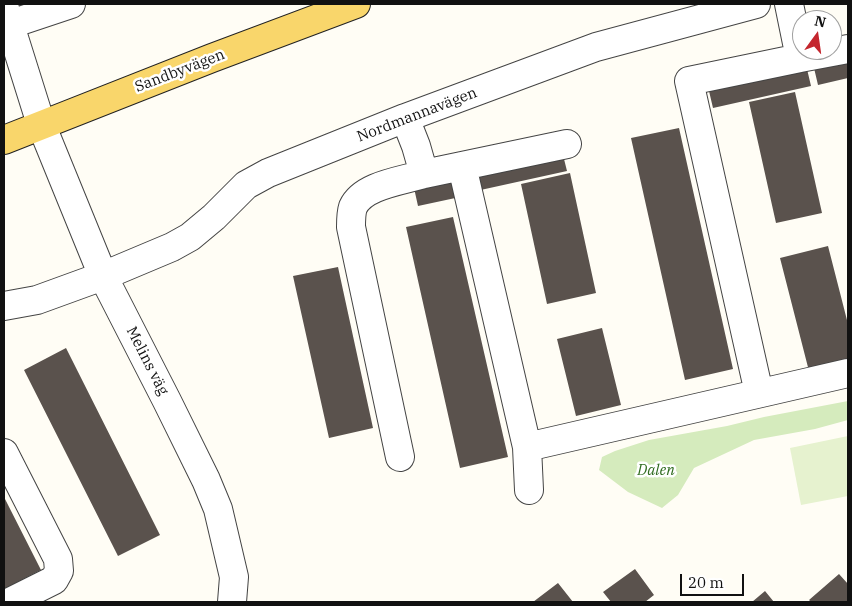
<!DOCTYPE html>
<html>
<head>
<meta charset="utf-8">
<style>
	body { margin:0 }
	#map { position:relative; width:852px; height:606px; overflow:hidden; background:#fffdf5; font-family:"IBM Plex Serif",serif }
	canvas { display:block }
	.frame { position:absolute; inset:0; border:5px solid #111; pointer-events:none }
	.north { position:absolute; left:792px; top:10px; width:50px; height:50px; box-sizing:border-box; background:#fff; border:1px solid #a0a0a0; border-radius:50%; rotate:14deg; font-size:14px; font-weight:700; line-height:20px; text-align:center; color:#111 }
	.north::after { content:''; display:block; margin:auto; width:18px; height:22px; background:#c4262e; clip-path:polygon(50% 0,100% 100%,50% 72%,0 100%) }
	.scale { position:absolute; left:680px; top:574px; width:64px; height:22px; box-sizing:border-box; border:2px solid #111; border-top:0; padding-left:6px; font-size:15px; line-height:18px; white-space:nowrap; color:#111; -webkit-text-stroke:4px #fff; paint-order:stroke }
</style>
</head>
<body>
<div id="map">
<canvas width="852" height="606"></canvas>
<div class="frame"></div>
<div class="north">N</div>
<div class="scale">20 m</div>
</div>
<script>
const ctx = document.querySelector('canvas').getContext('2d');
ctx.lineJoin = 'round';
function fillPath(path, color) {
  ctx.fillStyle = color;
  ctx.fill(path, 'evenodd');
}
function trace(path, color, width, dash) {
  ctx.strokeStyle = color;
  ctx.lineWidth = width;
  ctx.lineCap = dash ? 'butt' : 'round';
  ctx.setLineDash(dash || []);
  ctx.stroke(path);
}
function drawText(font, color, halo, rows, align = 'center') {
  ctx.font = font + ' "IBM Plex Serif",serif';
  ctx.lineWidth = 5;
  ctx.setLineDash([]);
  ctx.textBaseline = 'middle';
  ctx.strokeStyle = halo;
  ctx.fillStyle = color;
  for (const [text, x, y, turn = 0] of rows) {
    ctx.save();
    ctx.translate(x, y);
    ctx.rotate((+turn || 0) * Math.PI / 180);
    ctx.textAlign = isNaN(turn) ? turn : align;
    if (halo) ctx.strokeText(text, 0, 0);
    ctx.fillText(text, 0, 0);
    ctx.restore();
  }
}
const green = new Path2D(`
	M 848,401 L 848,420 L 815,429 L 754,440 L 694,468 L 678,495 L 662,508 L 628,492 L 599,470 L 602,457 L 615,451 L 649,440 L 727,426 L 764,417 Z`);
const pitch = new Path2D(`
	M 848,436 L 848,496 L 801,505 L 790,448 Z`);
const building = new Path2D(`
	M 848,61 L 848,78 L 818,85 L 814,68 Z
	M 807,69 L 811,86 L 713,108 L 709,91 Z
	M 795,92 L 822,213 L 776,223 L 749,102 Z
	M 679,128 L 733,369 L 685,380 L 631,138 Z
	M 563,155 L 567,171 L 476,191 L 473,176 Z
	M 570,173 L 596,293 L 547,304 L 521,184 Z
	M 456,179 L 460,197 L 418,206 L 414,188 Z
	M 453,217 L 508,457 L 460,468 L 406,227 Z
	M 828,246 L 848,324 L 848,370 L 811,379 L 780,258 Z
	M 338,267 L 373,428 L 329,438 L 293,276 Z
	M 602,328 L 621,405 L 576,416 L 557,339 Z
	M 66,348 L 160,535 L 118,556 L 24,370 Z
	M 4,497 L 41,570 L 4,589 Z
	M 635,569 L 654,595 L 645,602 L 611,602 L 603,592 Z
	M 839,574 L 848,584 L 848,602 L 811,602 L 809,600 Z
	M 558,583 L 573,602 L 533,602 Z
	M 765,591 L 774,602 L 752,602 Z`);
const minor = new Path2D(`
	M 789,4 L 800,58 L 848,49
	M 4,6 L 41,124 L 103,276 L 167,401 L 206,480 L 218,509 L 234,577 L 232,602
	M 11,24 L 71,4
	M 405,118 L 416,146 L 424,174 L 567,144
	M 462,166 L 527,447
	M 4,306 L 37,300 L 103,276 L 172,247 L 190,237 L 214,217 L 246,185 L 268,173 L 405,118 L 596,47 L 756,4
	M 759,393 L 689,81 L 800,58
	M 4,453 L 58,559 L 59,571 L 54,580 L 10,602
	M 400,457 L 351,227 C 351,220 351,213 353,207 C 363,185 402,181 424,174
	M 529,490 L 527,447 L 848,373`);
const major = new Path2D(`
	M 4,140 L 212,58 L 356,4`);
const streetNames = [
	["Sandbyvägen",180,71,-21],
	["Nordmannavägen",417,115,-21],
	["Melins väg",147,361,63]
];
const parkNames = [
	["Dalen",656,471]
];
fillPath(green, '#d5ebbd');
fillPath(pitch, '#e6f2cf');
fillPath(building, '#5a524d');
trace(minor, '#444', 30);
trace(major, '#222', 30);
trace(minor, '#fff', 28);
trace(major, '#f9d66b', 28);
drawText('15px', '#111', '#fff', streetNames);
drawText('italic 15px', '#2f6b1f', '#fff', parkNames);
</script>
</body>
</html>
